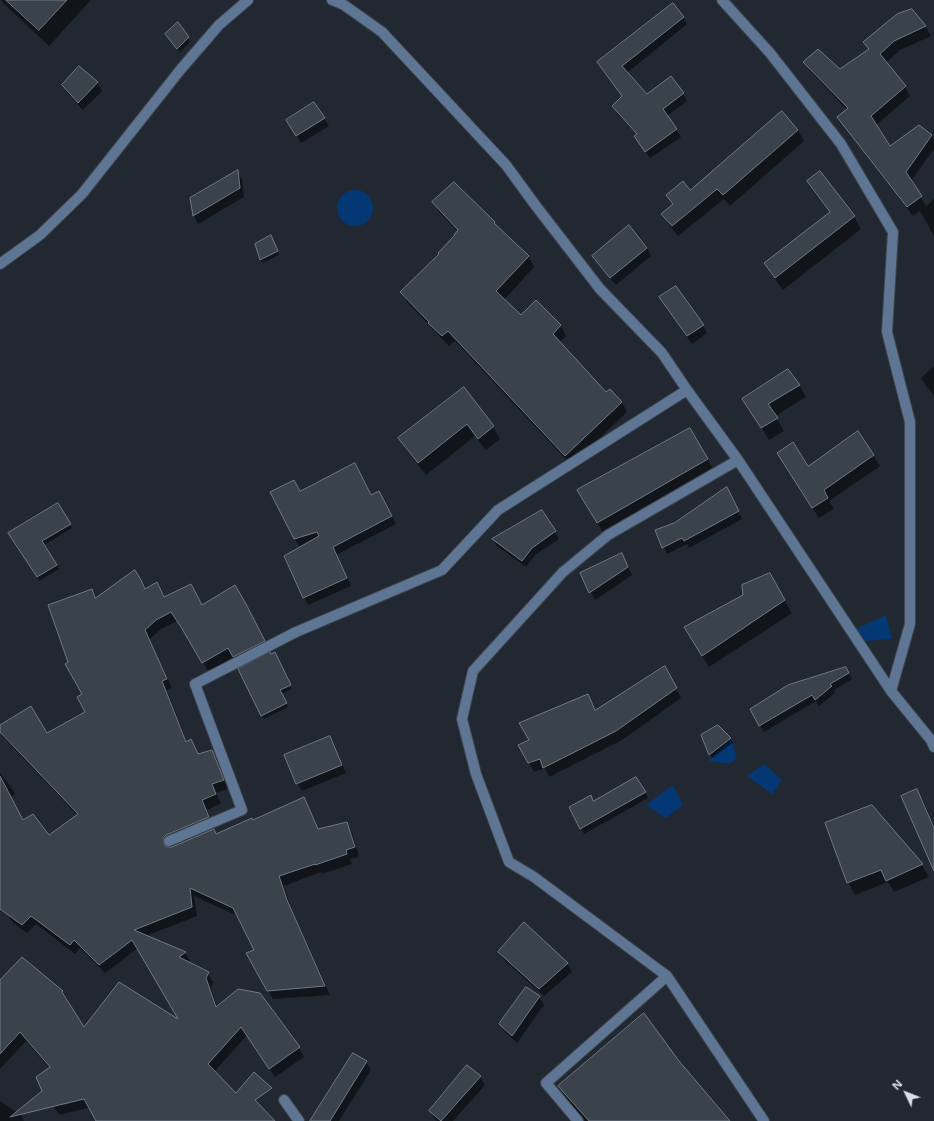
<!DOCTYPE html>
<html>
<head>
<meta charset="utf-8">
<style>
	body { margin:0 }
	#map { position:relative; width:934px; height:1121px; overflow:hidden; background:#212832; font-family:"Noto Sans",sans-serif }
	canvas { display:block }
	.north { position:absolute; left:886px; top:1073px; width:40px; height:40px; -webkit-text-stroke:3px #212832; paint-order:stroke; rotate:313deg; font-size:11px; font-weight:700; line-height:16px; text-align:center; color:#dadfe6 }
	.north::after { content:''; display:block; margin:auto; width:14px; height:18px; background:#dadfe6; clip-path:polygon(50% 0,100% 100%,50% 72%,0 100%) }
</style>
</head>
<body>
<div id="map">
<canvas width="934" height="1121"></canvas>
<div class="north">N</div>
</div>
<script>
const ctx = document.querySelector('canvas').getContext('2d');
ctx.lineJoin = 'round';
function fillPath(path, color) {
  ctx.fillStyle = color;
  ctx.fill(path, 'evenodd');
}
function trace(path, color, width, dash) {
  ctx.strokeStyle = color;
  ctx.lineWidth = width;
  ctx.lineCap = dash ? 'butt' : 'round';
  ctx.setLineDash(dash || []);
  ctx.stroke(path);
}
const green = new Path2D(`
	M337 208a18 18 0 1 1 36 0a18 18 0 1 1-36 0Z
	M 886,615 L 892,639 L 866,641 L 856,629 Z
	M 731,738 L 737,758 L 730,764 L 709,761 Z
	M 764,764 L 782,780 L 772,794 L 747,776 Z
	M 673,785 L 683,805 L 666,818 L 646,805 Z`);
const shadow = new Path2D(`
	M 1,0 L 91,0 L 49,46 L 2,2 Z
	M 912,10 L 925,26 L 931,36 L 900,50 L 886,63 L 905,87 L 910,96 L 876,125 L 889,147 L 919,127 L 932,136 L 934,140 L 934,149 L 911,181 L 926,206 L 934,199 L 934,236 L 920,211 L 913,216 L 844,126 L 839,117 L 847,110 L 810,71 L 804,62 L 840,70 L 869,50 L 864,42 Z
	M 683,17 L 687,24 L 627,73 L 647,96 L 683,93 L 687,101 L 667,116 L 681,137 L 650,158 L 640,144 L 637,135 L 617,113 L 613,106 L 623,97 L 602,70 L 598,62 Z
	M 166,34 L 188,38 L 190,42 L 180,52 Z
	M 97,83 L 102,91 L 83,110 L 68,94 L 63,86 Z
	M 314,103 L 329,126 L 301,143 L 288,121 Z
	M 782,112 L 798,130 L 804,141 L 730,206 L 724,199 L 678,236 L 669,225 L 663,214 L 673,205 L 668,195 L 690,191 Z
	M 237,172 L 242,179 L 244,197 L 198,224 L 194,216 L 191,198 Z
	M 820,172 L 854,217 L 861,229 L 783,290 L 772,275 L 765,263 L 830,213 L 815,193 L 808,181 Z
	M 434,202 L 494,223 L 496,227 L 529,257 L 534,267 L 504,300 L 521,316 L 536,302 L 561,326 L 566,336 L 559,343 L 606,394 L 622,402 L 627,412 L 571,465 L 455,341 L 449,346 L 407,302 L 401,292 L 440,254 L 458,232 L 439,212 Z
	M 273,240 L 279,255 L 263,263 L 261,260 L 256,244 Z
	M 647,248 L 651,256 L 616,285 L 598,264 L 594,256 Z
	M 665,306 L 703,325 L 707,333 L 692,344 Z
	M 934,366 L 934,395 L 926,386 L 921,378 Z
	M 799,385 L 806,397 L 775,416 L 784,431 L 769,440 L 751,411 Z
	M 464,389 L 493,427 L 500,439 L 486,450 L 475,436 L 426,475 L 407,451 L 400,439 Z
	M 690,429 L 714,471 L 604,534 L 579,490 Z
	M 858,432 L 880,466 L 829,501 L 834,509 L 819,518 L 784,464 L 808,467 Z
	M 300,492 L 383,500 L 396,524 L 336,555 L 351,586 L 308,605 L 285,557 L 304,545 L 299,546 L 295,539 Z
	M 730,495 L 742,519 L 689,548 L 687,544 L 667,554 L 656,531 L 674,524 Z
	M 57,504 L 72,528 L 44,545 L 59,569 L 39,581 L 12,538 Z
	M 542,511 L 559,539 L 535,555 L 526,567 L 497,546 L 493,540 Z
	M 621,554 L 632,575 L 595,600 L 581,574 Z
	M 769,574 L 792,613 L 709,667 L 685,628 L 744,595 Z
	M 140,581 L 146,590 L 157,584 L 165,598 L 202,606 L 251,615 L 269,650 L 239,666 L 234,657 L 209,672 L 188,636 L 177,621 L 161,629 L 149,640 L 172,688 L 167,690 L 187,742 L 191,740 L 199,755 L 212,751 L 217,760 L 228,789 L 216,793 L 221,803 L 207,810 L 214,826 L 172,844 L 167,848 L 171,848 L 216,835 L 253,821 L 308,807 L 319,830 L 346,823 L 352,832 L 359,857 L 350,859 L 352,864 L 322,874 L 321,872 L 284,886 L 292,910 L 330,995 L 273,999 L 268,990 L 255,950 L 238,916 L 194,896 L 197,916 L 146,936 L 185,953 L 190,961 L 189,963 L 208,973 L 213,982 L 211,988 L 217,1007 L 299,1048 L 304,1057 L 275,1077 L 247,1035 L 214,1072 L 236,1095 L 273,1121 L 97,1121 L 90,1107 L 60,1115 L 48,1100 L 50,1069 L 26,1041 L 0,1069 L 0,982 L 22,958 L 63,992 L 68,1000 L 66,1001 L 84,1028 L 181,1022 L 138,948 L 105,973 L 80,948 L 75,954 L 36,924 L 27,933 L 13,923 L 7,914 L 0,890 L 0,773 L 10,786 L 15,794 L 11,797 L 23,821 L 49,836 L 77,815 L 3,737 L 0,732 L 0,726 L 46,734 L 86,712 L 84,694 L 69,663 L 92,591 L 96,598 Z
	M 277,657 L 292,689 L 281,694 L 288,707 L 264,719 L 262,715 Z
	M 664,667 L 681,698 L 622,740 L 549,777 L 545,768 L 534,772 L 520,746 L 530,741 L 588,695 L 596,711 Z
	M 846,668 L 852,679 L 834,690 L 835,693 L 819,706 L 816,701 L 764,732 L 751,710 Z
	M 717,726 L 731,739 L 733,743 L 712,758 L 710,754 Z
	M 330,738 L 334,746 L 346,773 L 302,791 L 297,783 Z
	M 917,790 L 924,802 L 934,826 L 934,867 Z
	M 645,792 L 648,798 L 584,834 L 581,828 L 590,796 L 594,802 Z
	M 872,806 L 922,865 L 929,877 L 894,892 L 888,882 L 855,895 L 848,882 Z
	M 524,924 L 567,964 L 572,972 L 544,996 L 504,960 L 499,952 Z
	M 539,997 L 544,1005 L 517,1043 L 505,1032 L 500,1024 Z
	M 366,1062 L 371,1070 L 339,1121 L 313,1121 Z
	M 678,1062 L 729,1121 L 585,1121 L 568,1102 L 560,1086 Z
	M 467,1066 L 480,1077 L 485,1085 L 453,1121 L 437,1121 L 435,1119 L 430,1111 Z
	M 0,1101 L 21,1115 L 24,1121 L 0,1121 Z`);
const building = new Path2D(`
	M 6,0 L 67,0 L 39,30 Z
	M 673,3 L 684,17 L 622,66 L 647,94 L 671,76 L 684,93 L 663,109 L 677,129 L 645,152 L 634,136 L 637,134 L 612,106 L 622,96 L 597,62 Z
	M 912,9 L 926,26 L 894,41 L 880,54 L 906,86 L 871,116 L 890,146 L 919,125 L 932,135 L 906,172 L 922,196 L 907,207 L 837,117 L 848,108 L 803,62 L 818,49 L 840,69 L 869,49 L 863,42 L 897,14 Z
	M 178,22 L 189,37 L 177,49 L 165,34 Z
	M 79,66 L 98,82 L 78,103 L 62,85 Z
	M 314,102 L 325,118 L 296,136 L 286,120 Z
	M 782,111 L 798,130 L 723,195 L 717,189 L 672,226 L 661,214 L 673,204 L 666,195 L 683,181 L 690,190 Z
	M 238,170 L 240,188 L 193,216 L 190,198 Z
	M 820,171 L 855,216 L 775,278 L 764,263 L 830,212 L 807,181 Z
	M 454,182 L 495,222 L 494,223 L 529,256 L 496,291 L 521,315 L 536,300 L 561,325 L 553,334 L 606,392 L 610,389 L 622,402 L 565,456 L 448,331 L 442,336 L 428,323 L 429,322 L 400,292 L 439,254 L 438,253 L 455,235 L 454,235 L 458,230 L 432,202 Z
	M 629,225 L 647,248 L 610,278 L 592,256 Z
	M 271,235 L 278,251 L 260,260 L 255,244 Z
	M 676,286 L 704,325 L 687,336 L 659,297 Z
	M 788,369 L 800,385 L 768,404 L 778,418 L 761,428 L 742,399 Z
	M 464,387 L 494,426 L 478,439 L 467,424 L 418,463 L 398,438 Z
	M 690,428 L 708,459 L 597,523 L 577,490 Z
	M 858,431 L 874,455 L 824,490 L 828,498 L 812,508 L 777,453 L 793,442 L 808,466 Z
	M 355,463 L 371,495 L 379,491 L 392,516 L 333,547 L 347,578 L 303,598 L 284,556 L 319,536 L 317,532 L 294,539 L 270,492 L 294,480 L 300,491 Z
	M 727,487 L 739,511 L 684,541 L 682,538 L 662,548 L 655,530 L 674,523 Z
	M 58,503 L 71,524 L 42,541 L 57,565 L 37,577 L 8,533 Z
	M 542,510 L 556,531 L 532,548 L 522,561 L 492,539 Z
	M 622,553 L 628,567 L 589,593 L 580,573 Z
	M 135,570 L 141,580 L 145,589 L 157,582 L 164,597 L 191,584 L 202,605 L 235,585 L 246,604 L 265,641 L 233,657 L 228,648 L 202,663 L 181,627 L 171,612 L 156,620 L 145,630 L 167,679 L 162,681 L 186,742 L 191,739 L 198,754 L 212,750 L 224,780 L 212,784 L 216,794 L 202,800 L 209,817 L 166,835 L 164,837 L 163,841 L 165,846 L 168,847 L 172,847 L 214,829 L 216,834 L 252,818 L 253,820 L 304,797 L 318,829 L 347,822 L 355,847 L 346,850 L 347,854 L 315,865 L 315,864 L 279,876 L 287,900 L 325,986 L 267,991 L 246,953 L 254,950 L 233,908 L 190,888 L 192,907 L 134,930 L 186,952 L 179,957 L 209,972 L 206,978 L 216,1007 L 238,989 L 260,993 L 300,1047 L 269,1069 L 241,1027 L 208,1064 L 236,1093 L 254,1072 L 272,1088 L 255,1100 L 275,1121 L 96,1121 L 84,1099 L 10,1117 L 42,1091 L 36,1077 L 50,1067 L 20,1032 L 0,1054 L 0,980 L 22,957 L 63,991 L 62,992 L 84,1027 L 119,982 L 178,1019 L 132,940 L 99,965 L 74,940 L 70,945 L 31,916 L 22,925 L 0,909 L 0,776 L 23,820 L 33,814 L 49,835 L 78,814 L 0,732 L 0,725 L 31,706 L 47,733 L 85,712 L 77,697 L 82,694 L 65,664 L 68,662 L 48,605 L 92,589 L 95,598 Z
	M 770,573 L 785,600 L 702,656 L 684,627 L 743,595 L 742,585 Z
	M 270,652 L 271,654 L 275,652 L 291,685 L 280,690 L 287,703 L 261,716 L 238,669 Z
	M 665,666 L 677,688 L 616,731 L 543,768 L 540,759 L 528,763 L 518,745 L 529,740 L 519,723 L 588,694 L 595,710 Z
	M 846,667 L 849,673 L 830,684 L 832,686 L 815,700 L 812,695 L 759,726 L 750,709 L 788,685 Z
	M 718,725 L 731,738 L 709,755 L 701,735 Z
	M 330,736 L 342,765 L 296,784 L 284,755 Z
	M 636,777 L 646,792 L 580,829 L 569,807 L 591,795 L 593,801 Z
	M 917,789 L 934,828 L 934,871 L 901,796 Z
	M 872,805 L 923,864 L 886,881 L 881,870 L 847,883 L 825,823 Z
	M 524,922 L 568,963 L 539,989 L 498,952 Z
	M 526,987 L 540,996 L 512,1036 L 499,1024 Z
	M 644,1013 L 679,1061 L 730,1121 L 589,1121 L 558,1086 Z
	M 353,1053 L 367,1061 L 330,1121 L 310,1121 Z
	M 467,1065 L 481,1076 L 441,1121 L 429,1111 Z`);
const minor = new Path2D(`
	M 332,0 L 344,5 L 382,32 L 506,165 L 536,206 L 600,289 L 662,353 L 687,390 L 738,460 L 891,691 L 931,740 L 934,747
	M 722,0 L 770,53 L 841,144 L 893,232 L 887,332 L 910,422 L 910,624 L 891,691
	M 0,264 L 40,235 L 82,194 L 181,69 L 219,25 L 248,0
	M 738,460 L 608,535 L 563,572 L 473,671 L 462,719 L 476,774 L 509,862 L 534,877 L 667,976 L 764,1121
	M 169,841 L 242,810 L 195,684 L 296,632 L 442,570 L 498,510 L 687,390
	M 284,1100 L 299,1121
	M 578,1121 L 546,1083 L 667,976`);
fillPath(green, '#033874');
fillPath(shadow, '#0007');
fillPath(building, '#3a424c');
trace(building, '#707984', 1);
trace(minor, '#3f454f', 12);
trace(minor, '#5e7694', 10);
</script>
</body>
</html>
